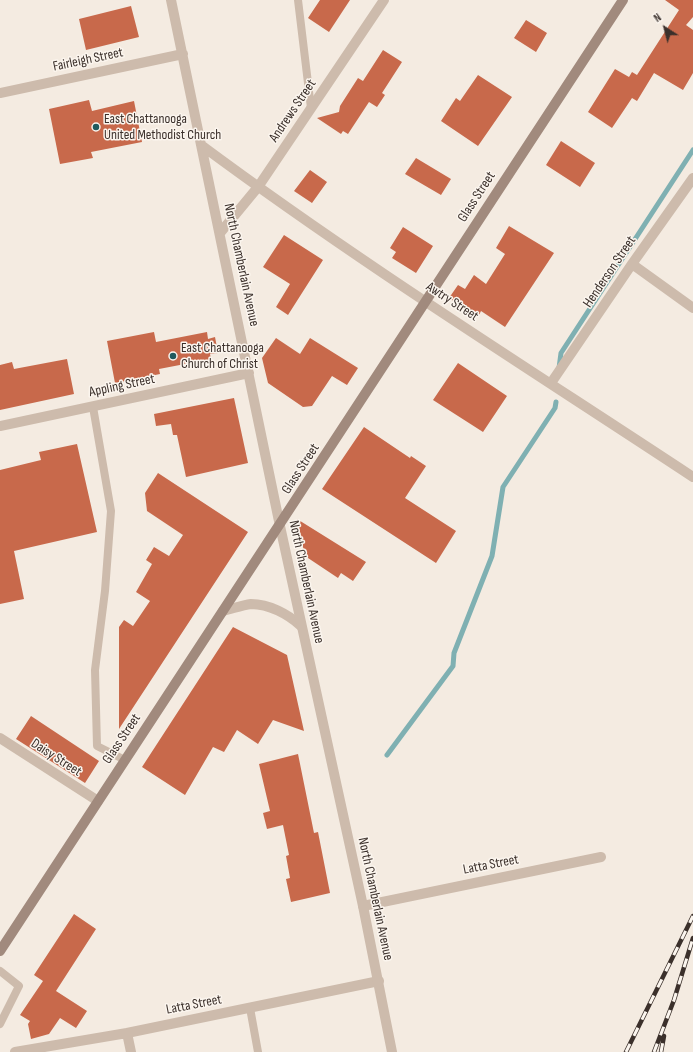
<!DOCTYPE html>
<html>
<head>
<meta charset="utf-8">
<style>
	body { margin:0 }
	#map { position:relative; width:693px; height:1052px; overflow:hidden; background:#f4ebe1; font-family:"Sofia Sans Condensed",sans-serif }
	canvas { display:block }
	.north { position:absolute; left:645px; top:8px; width:40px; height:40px; -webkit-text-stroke:3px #fbf5ee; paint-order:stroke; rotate:324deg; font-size:11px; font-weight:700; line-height:16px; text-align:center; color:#3b302b }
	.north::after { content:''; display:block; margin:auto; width:14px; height:18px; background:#3b302b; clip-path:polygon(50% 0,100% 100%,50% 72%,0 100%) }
</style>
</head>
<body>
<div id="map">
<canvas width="693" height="1052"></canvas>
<div class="north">N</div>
</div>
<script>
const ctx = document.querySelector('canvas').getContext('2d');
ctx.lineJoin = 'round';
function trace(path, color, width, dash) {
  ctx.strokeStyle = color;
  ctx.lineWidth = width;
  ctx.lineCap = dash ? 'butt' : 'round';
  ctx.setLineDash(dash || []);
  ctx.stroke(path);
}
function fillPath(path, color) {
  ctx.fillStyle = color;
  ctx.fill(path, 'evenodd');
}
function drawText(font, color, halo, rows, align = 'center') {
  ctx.font = font + ' "Sofia Sans Condensed",sans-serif';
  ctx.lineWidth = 3;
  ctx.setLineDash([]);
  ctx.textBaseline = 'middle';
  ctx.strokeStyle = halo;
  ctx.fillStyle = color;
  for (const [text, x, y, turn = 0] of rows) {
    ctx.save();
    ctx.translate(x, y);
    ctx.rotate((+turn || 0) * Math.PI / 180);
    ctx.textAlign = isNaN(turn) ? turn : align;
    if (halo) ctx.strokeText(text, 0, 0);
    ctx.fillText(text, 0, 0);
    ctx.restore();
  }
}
const stream = new Path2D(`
	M 559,368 L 561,353 L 693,150
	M 387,755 L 453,666 L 454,653 L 492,556 L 503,487 L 555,408 L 556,402`);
const building = new Path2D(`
	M 320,0 L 350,0 L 329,32 L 308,18 Z
	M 665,0 L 693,0 L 693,17 L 686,25 L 693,30 L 693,73 L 683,90 L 654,73 L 637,101 L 632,98 L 612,128 L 588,112 L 615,69 L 629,77 L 632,72 L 637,75 L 679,10 Z
	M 131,6 L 139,37 L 86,50 L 79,19 Z
	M 526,20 L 547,33 L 536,52 L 514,38 Z
	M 383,50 L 402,62 L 382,93 L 385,95 L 377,107 L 369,102 L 348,134 L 343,131 L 341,134 L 317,118 L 339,112 L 340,106 L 358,78 L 363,81 Z
	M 478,75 L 512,97 L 478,146 L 441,121 L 456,98 L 460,101 Z
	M 89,100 L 92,111 L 134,101 L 142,142 L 91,152 L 93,158 L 60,164 L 49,109 Z
	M 561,141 L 595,163 L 580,187 L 546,165 Z
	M 416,158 L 451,179 L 441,195 L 405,174 Z
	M 310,170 L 327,182 L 312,203 L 294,191 Z
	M 509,226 L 554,253 L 505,327 L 481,311 L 478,317 L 449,298 L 458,285 L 465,289 L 474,275 L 486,284 L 505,254 L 496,248 Z
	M 403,227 L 433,246 L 416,273 L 392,258 L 396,252 L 390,248 Z
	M 284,235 L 323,260 L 288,315 L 276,307 L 290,284 L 263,267 Z
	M 154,332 L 156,342 L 207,332 L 208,339 L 215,337 L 218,353 L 210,354 L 211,359 L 159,369 L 160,374 L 115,383 L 107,341 Z
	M 276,338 L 300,354 L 310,338 L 358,368 L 347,385 L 332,376 L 312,406 L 303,407 L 268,383 L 262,358 Z
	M 67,359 L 74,394 L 0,410 L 0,365 L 12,362 L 14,369 Z
	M 458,363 L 507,396 L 483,432 L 433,400 Z
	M 234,398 L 248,463 L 186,477 L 177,435 L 173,435 L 171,424 L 156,426 L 154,414 Z
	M 364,427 L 410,458 L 411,456 L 426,466 L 405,498 L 456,531 L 436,563 L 322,489 Z
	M 77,444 L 97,532 L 14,551 L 24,599 L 0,604 L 0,470 L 41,460 L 39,452 Z
	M 158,473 L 248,532 L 119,729 L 119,627 L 124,620 L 133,626 L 150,601 L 136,592 L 152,564 L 146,560 L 154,547 L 169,556 L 183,535 L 147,511 L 145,493 Z
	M 297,519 L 366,562 L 353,581 L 341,573 L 338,578 L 305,556 Z
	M 233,627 L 287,655 L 304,731 L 273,720 L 258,744 L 237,730 L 224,752 L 213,747 L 185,795 L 142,767 Z
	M 31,716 L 99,761 L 85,783 L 16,739 Z
	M 298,754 L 314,833 L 318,832 L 330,893 L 291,902 L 286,879 L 290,878 L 286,856 L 289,855 L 283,825 L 267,829 L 263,813 L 270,811 L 259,764 Z
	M 74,914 L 96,929 L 56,991 L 87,1011 L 76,1028 L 60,1018 L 49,1034 L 31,1039 L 28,1024 L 30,1021 L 20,1015 L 43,981 L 34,975 Z`);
const service = new Path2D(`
	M 298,0 L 311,108
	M 93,407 L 111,511 L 105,591 L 95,670 L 97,746 L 125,760
	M 0,971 L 19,986 L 0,1024
	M 250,1008 L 258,1052`);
const minor = new Path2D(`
	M 171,0 L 280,526
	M 0,93 L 183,54
	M 201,145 C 360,263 528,368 693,477
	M 220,233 L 258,187 L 384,0
	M 632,264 L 693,308
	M 551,383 L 632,264 L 693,178
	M 0,426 L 249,373
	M 223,611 C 232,609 242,605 251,604 C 269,604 288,614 301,626
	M 0,738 L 98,801
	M 363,906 L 601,857
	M 127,1033 L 131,1052
	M 15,1052 L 127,1033 L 379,981`);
const tertiary = new Path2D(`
	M 280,526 L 363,906 L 392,1052`);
const secondary = new Path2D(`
	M 0,951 L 623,0`);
const rail = new Path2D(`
	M 626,1052 L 693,916
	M 654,1052 L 674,1000 L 693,938
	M 661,1052 L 664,1036`);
const markers = [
	[96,127,4,"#1f5a5e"],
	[173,356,4,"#1f5a5e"]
];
const streetNames = [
	["Fairleigh Street",88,60,-12],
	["Andrews Street",293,111,-56],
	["Glass Street",477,197,-57],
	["North Chamberlain Avenue",241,265,78],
	["Henderson Street",610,272,-56],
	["Awtry Street",452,302,33],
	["Appling Street",122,386,-12],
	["Glass Street",301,469,-57],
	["North Chamberlain Avenue",306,582,78],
	["Glass Street",122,739,-56],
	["Daisy Street",56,758,33],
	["Latta Street",491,865,-11],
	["North Chamberlain Avenue",375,899,78],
	["Latta Street",194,1005,-11]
];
const poiNames = [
	["East Chattanooga",104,119],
	["United Methodist Church",104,135],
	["East Chattanooga",181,348],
	["Church of Christ",181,364]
];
trace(stream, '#7fb0b2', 5);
fillPath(building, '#c8694b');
trace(service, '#cdbbac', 8);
trace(minor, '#cdbbac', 10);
trace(tertiary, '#cdbbac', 10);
trace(secondary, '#a18a7d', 10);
trace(rail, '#3b302b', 4.5);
trace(rail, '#fbf5ee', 3, [9]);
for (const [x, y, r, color] of markers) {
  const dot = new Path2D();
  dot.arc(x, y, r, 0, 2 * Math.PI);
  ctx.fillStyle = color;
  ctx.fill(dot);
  trace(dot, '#fbf5ee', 1.5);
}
drawText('14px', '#3b302b', '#fbf5ee', streetNames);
drawText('14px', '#3b302b', '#fbf5ee', poiNames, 'left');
</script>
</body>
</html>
